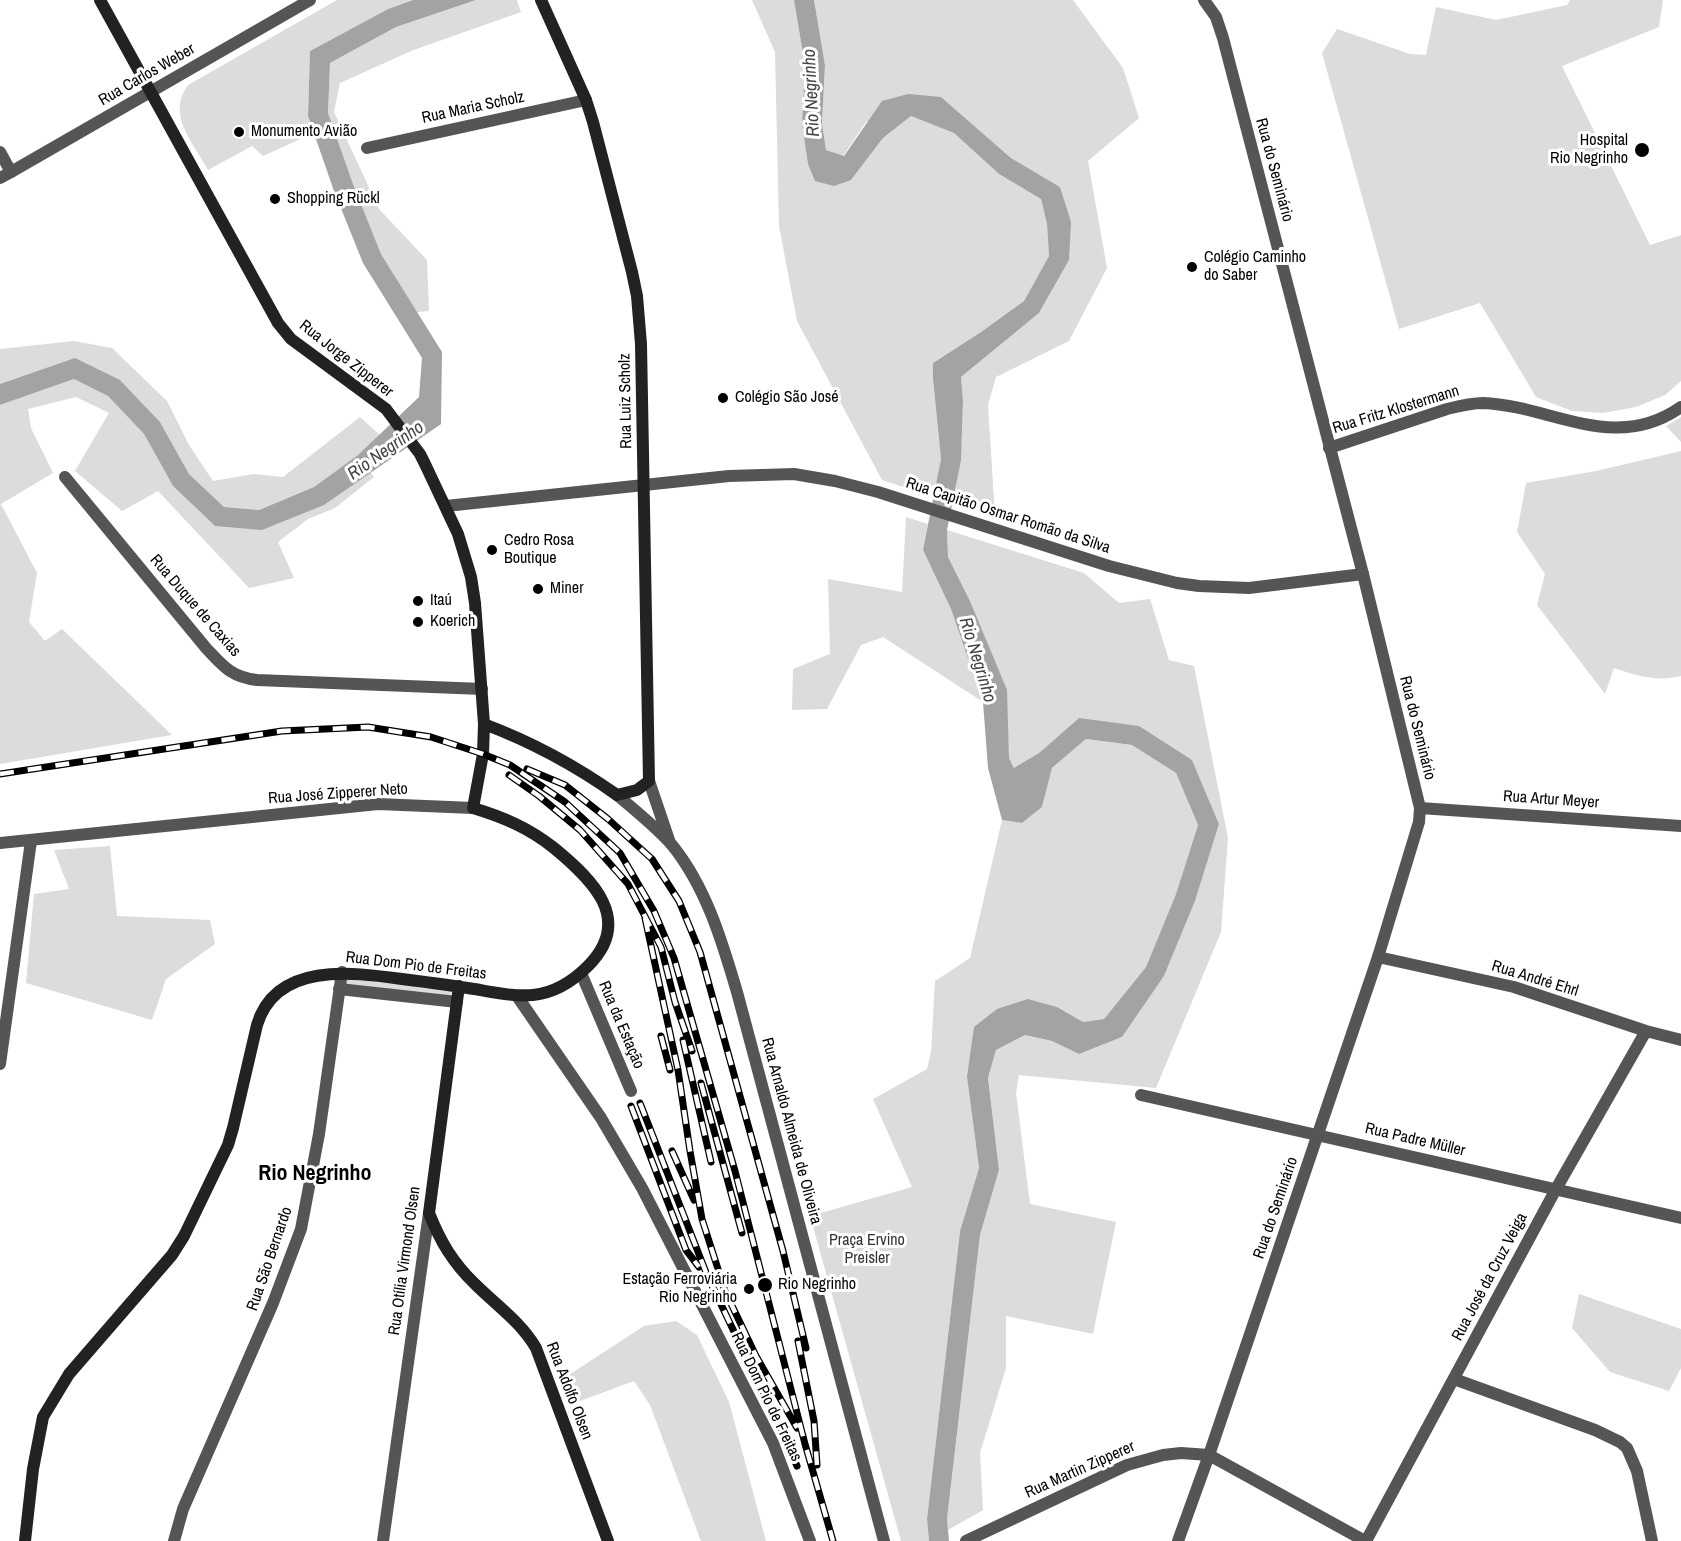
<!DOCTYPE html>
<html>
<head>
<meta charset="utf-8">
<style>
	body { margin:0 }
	canvas { display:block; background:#fff }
</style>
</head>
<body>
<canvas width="1681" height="1541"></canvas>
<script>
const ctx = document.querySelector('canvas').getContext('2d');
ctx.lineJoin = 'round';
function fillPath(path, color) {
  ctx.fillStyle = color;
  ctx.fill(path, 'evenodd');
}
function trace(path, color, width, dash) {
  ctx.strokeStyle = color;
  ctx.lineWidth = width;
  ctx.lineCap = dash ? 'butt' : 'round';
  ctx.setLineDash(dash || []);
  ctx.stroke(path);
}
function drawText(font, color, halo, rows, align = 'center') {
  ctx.font = font + ' "Archivo Narrow",sans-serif';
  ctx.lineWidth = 6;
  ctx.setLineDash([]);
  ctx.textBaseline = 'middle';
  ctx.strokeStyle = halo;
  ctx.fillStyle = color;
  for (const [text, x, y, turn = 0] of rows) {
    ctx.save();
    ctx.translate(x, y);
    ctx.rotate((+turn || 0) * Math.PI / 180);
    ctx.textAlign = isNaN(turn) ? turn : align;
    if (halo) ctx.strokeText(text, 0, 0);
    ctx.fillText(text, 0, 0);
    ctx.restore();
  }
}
const green = new Path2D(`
	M 337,0 L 413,0 L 388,9 L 310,51 L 308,116 L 314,133 L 263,156 L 252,146 L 208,170 C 193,142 166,115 188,85 Z
	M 476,0 L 517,0 L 521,12 L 411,51 L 340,83 L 334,112 L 379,209 L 427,260 L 429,311 L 417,312 L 381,254 L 353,184 L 328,113 L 330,63 L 396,27 Z
	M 752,0 L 794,0 L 805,66 L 802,124 L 808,164 L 851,180 L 883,138 L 911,116 L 954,133 L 999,174 L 1041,199 L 1047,224 L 1049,256 L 1024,301 L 981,332 L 933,363 L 933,379 L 941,459 L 934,497 L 882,480 L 797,321 L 779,226 L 775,52 Z
	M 814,0 L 1073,0 L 1123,68 L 1139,118 L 1088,161 L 1107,268 L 1069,341 L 996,377 L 988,405 L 995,516 L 953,503 C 961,461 965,420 961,377 L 1039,313 L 1069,260 L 1060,187 L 1011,158 L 941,97 L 866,122 L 843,156 L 826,150 L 822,123 L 825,65 Z
	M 1570,0 L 1663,0 L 1659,27 L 1562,66 L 1650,245 L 1681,235 L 1681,381 L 1665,395 L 1636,407 L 1603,413 L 1572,411 L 1536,397 L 1480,303 L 1399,329 L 1322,53 L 1337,29 L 1410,54 L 1426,55 L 1436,7 L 1496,20 L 1567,5 Z
	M 74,341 L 112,348 L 167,401 L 189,445 L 213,481 L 253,474 L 283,477 L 360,417 L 380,435 L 358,455 L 314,487 L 259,510 L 224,507 L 189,474 L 160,422 L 120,380 L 20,377 L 0,384 L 0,349 Z
	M 74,379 L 108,396 L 144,434 L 173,486 L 215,526 L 324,505 L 370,472 L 374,477 L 335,508 L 308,519 L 278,542 L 294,578 L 249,588 L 158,491 L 122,511 L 75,471 L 109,413 L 76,397 L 28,409 L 31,428 L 53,473 L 1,504 L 37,573 L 29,622 L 45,641 L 62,629 L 172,735 L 0,764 L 0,405 Z
	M 1681,417 L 1681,442 L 1666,426 Z
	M 1681,451 L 1681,676 C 1657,682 1637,676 1614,668 L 1605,694 L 1537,605 L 1545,574 L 1517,532 L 1526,483 L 1596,471 Z
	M 906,517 L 928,524 L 923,550 L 951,609 L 983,702 L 883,637 L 861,645 L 827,709 L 792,710 L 793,669 L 830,654 L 828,579 L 902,592 Z
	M 947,530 L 1084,573 L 1119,603 L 1150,599 L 1169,660 L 1194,666 L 1228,838 L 1221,932 L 1156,1088 L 1019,1075 L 1016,1093 L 1030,1204 L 1116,1222 L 1093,1334 L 1006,1316 L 1006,1368 L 980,1453 L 983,1510 L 948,1530 L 947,1519 L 980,1235 L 999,1170 L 988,1078 L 996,1050 L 1025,1035 L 1052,1041 L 1079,1054 L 1122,1037 L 1164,976 L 1195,901 L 1219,824 L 1192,760 L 1079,718 L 1039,753 L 1015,769 L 1009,758 L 1006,690 L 970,601 L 948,557 Z
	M 1086,739 L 1132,745 L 1176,773 L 1198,825 L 1176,894 L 1146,967 L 1104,1019 L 1083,1022 L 1057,1007 L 1028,999 L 967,1077 L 979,1168 L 960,1231 L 927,1519 L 929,1541 L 901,1541 L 810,1216 L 912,1187 L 873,1099 L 927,1069 L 931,1052 L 935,981 L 970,958 L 1002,820 L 1022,823 L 1042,807 L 1052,768 Z
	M 110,846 L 117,916 L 210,920 L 215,944 L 166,979 L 152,1020 L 26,983 L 34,894 L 69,889 L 54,850 Z
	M 347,977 L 452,990 L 450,998 L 346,985 Z
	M 1579,1294 L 1681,1329 L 1681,1368 L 1669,1391 L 1610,1372 L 1572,1328 Z
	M 676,1321 L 697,1335 L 729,1402 L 766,1541 L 701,1541 L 650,1405 L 634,1381 L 572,1404 L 561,1380 L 644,1326 Z`);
const water = new Path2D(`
	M 413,0 L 476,0 L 396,27 L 330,63 L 328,113 L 353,184 L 381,254 L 442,352 L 441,424 L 324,505 L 262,530 L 215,526 L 173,486 L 144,434 L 108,396 L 74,379 L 0,405 L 0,384 L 75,358 L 120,380 L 160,422 L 189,474 L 224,507 L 259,510 L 314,487 L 358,455 L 419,397 L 422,358 L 363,263 L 334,191 L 308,116 L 310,51 L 388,9 Z
	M 794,0 L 814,0 L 825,65 L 822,123 L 826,150 L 844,156 L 882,101 L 908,94 L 941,97 L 1011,158 L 1060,187 L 1071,222 L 1069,260 L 1039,313 L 961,377 L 963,401 L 961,460 L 947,530 L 948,557 L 970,601 L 1007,690 L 1009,758 L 1014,768 L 1039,753 L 1079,718 L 1139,726 L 1192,760 L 1219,824 L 1195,901 L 1164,976 L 1122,1037 L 1079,1054 L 1052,1041 L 1025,1035 L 996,1050 L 988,1078 L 999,1170 L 980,1235 L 947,1519 L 949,1541 L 929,1541 L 927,1519 L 960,1231 L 979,1168 L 967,1077 L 974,1027 L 997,1009 L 1028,999 L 1057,1007 L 1083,1022 L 1104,1019 L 1146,967 L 1176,894 L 1198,825 L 1176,773 L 1132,745 L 1086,739 L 1052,768 L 1042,807 L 1022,823 L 1002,820 L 988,768 L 983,702 L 951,609 L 923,550 L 941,459 L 933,379 L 933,363 L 981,332 L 1024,301 L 1049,256 L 1047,224 L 1041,199 L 999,174 L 954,133 L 911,116 L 883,138 L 851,180 L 834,186 L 815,181 L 808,164 L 802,124 L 805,66 Z`);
const minor = new Path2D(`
	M 367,148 L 586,100
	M 0,178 L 11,172
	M 1329,448 L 1447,409 C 1459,406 1471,403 1483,403 C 1552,406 1615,454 1681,407
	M 65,477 L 206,648 C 223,666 231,677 257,680 L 482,689
	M 446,506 L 729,476 L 794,474 L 835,481 L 878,492 L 1109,566 L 1177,583 L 1199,586 L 1249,588 L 1363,574
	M 1420,808 L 1681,826
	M 1378,957 L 1514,987 L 1646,1031 L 1681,1040
	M 581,973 L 631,1091
	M 339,989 L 457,1002
	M 517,996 L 601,1118 L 642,1188 L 773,1443 L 810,1541
	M 0,1064 L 31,841
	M 1141,1095 L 1681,1218
	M 1454,1379 L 1595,1430 L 1620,1442 L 1627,1448 L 1637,1471 L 1652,1541
	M 174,1541 L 183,1509 L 273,1303 L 301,1229 L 319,1134 L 342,972
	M 383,1541 L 429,1213
	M 1178,1541 L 1209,1455 L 1365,1541
	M 1366,1541 L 1556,1189 L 1646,1031`);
const tertiary = new Path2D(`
	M 0,152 L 11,172 L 310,0
	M 649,781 L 669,840
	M 617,795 C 636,811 656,827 672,845 C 706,887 722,941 737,992 L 884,1541
	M 0,843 L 378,804 L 473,808
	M 966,1541 L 1127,1465 L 1163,1455 L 1181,1453 L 1209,1455 L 1378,957 L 1419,822 L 1420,808 L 1363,574 L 1223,38 L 1216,17 L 1204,0`);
const secondary = new Path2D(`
	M 484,724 C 532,742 576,766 617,795 L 637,790 L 649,781 L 641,344 L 637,296 L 632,272 L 593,122 L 586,100 L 541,0
	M 459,986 L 429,1213 C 440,1241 453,1263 475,1284 C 496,1305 521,1322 536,1348 L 608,1541
	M 25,1541 L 33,1469 L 43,1417 L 69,1374 L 172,1255 L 184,1236 L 228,1145 L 233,1128 L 257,1025 C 276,962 351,972 402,979 C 426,982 450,985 474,989 C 493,992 513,997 533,995 C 554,993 573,981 588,966 C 634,920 593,880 554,848 C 529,828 503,817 473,808 L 483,754 L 484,724 L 475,603 L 471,577 L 458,534 L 425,464 L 420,454 L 386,409 L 291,339 L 278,323 L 100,0`);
const rail = new Path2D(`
	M 527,769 L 565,785 L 608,819 L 652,859 L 679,901 L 700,952 L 783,1251 L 806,1348
	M 0,774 L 282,731 L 368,727 L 431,737 L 483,754 L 510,765 L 565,802 L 620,853 L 654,911 L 674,958 L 735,1171 L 805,1444 L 833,1541
	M 509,775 L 539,796 L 580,830 L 628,884 L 661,947 L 675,1002 L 692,1051
	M 645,918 L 678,1070 L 690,1151 L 702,1219 L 725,1291 L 756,1356 L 797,1428
	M 661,1036 L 670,1070
	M 683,1040 L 711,1162
	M 701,1083 L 742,1233
	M 640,1103 L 707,1275 L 738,1340 L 751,1354
	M 631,1106 L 686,1250 L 699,1267
	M 672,1151 L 694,1200
	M 798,1341 L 814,1421 L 817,1465
	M 742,1348 L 779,1424 L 797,1466`);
const markers = [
	[239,132,6,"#000"],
	[1642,150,8,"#000"],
	[275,199,6,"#000"],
	[1192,267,6,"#000"],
	[723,398,6,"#000"],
	[492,550,6,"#000"],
	[538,589,6,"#000"],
	[418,601,6,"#000"],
	[418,622,6,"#000"],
	[765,1285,8,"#000"],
	[749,1289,6,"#000"]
];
const streetNames = [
	["Rua Carlos Weber",147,75,-30],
	["Rua Maria Scholz",473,108,-12],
	["Rua do Seminário",1274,170,75],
	["Rua Jorge Zipperer",346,359,38],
	["Rua Luiz Scholz",626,401,-91],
	["Rua Fritz Klostermann",1396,410,-17],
	["Rua Capitão Osmar Romão da Silva",1008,516,18],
	["Rua Duque de Caxias",195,606,49],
	["Rua do Seminário",1417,728,76],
	["Rua José Zipperer Neto",338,794,-4],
	["Rua Artur Meyer",1551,800,4],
	["Rua Dom Pio de Freitas",416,966,7],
	["Rua André Ehrl",1535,979,17],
	["Rua da Estação",621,1025,67],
	["Rua Arnaldo Almeida de Oliveira",791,1131,75],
	["Rua Padre Müller",1415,1140,13],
	["Rua do Seminário",1276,1208,-71],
	["Rua São Bernardo",270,1259,-71],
	["Rua Otília Virmond Olsen",405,1261,-82],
	["Rua José da Cruz Veiga",1490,1277,-62],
	["Rua Adolfo Olsen",569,1391,69],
	["Rua Dom Pio de Freitas",766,1397,64],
	["Rua Martin Zipperer",1080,1470,-24]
];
const poiNames = [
	["Monumento Avião",251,132],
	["Hospital",1628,141,"right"],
	["Rio Negrinho",1628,159,"right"],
	["Shopping Rückl",287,199],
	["Colégio Caminho",1204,258],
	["do Saber",1204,276],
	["Colégio São José",735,398],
	["Cedro Rosa",504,541],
	["Boutique",504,559],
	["Miner",550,589],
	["Itaú",430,601],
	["Koerich",430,622],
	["Estação Ferroviária",737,1280,"right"],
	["Rio Negrinho",737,1298,"right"],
	["Rio Negrinho",778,1285]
];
const parkNames = [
	["Praça Ervino",867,1241],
	["Preisler",867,1259]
];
const waterNames = [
	["Rio Negrinho",812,93,-93],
	["Rio Negrinho",386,451,-35],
	["Rio Negrinho",977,660,73]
];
const districtNames = [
	["Rio Negrinho",315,1174]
];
fillPath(green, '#dcdcdc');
fillPath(water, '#a3a3a3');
trace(minor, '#555', 12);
trace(tertiary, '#555', 12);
trace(secondary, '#222', 12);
trace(rail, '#000', 7);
trace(rail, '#fff', 4.5, [14]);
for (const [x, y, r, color] of markers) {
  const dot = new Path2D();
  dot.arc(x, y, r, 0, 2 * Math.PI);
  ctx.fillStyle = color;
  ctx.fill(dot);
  trace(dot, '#fff', 2);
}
drawText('16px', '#000', '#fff', streetNames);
drawText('16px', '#000', '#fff', poiNames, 'left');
drawText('16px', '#333', '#fff', parkNames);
drawText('italic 18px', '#444', '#fff', waterNames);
drawText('bold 22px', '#000', '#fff', districtNames);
</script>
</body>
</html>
